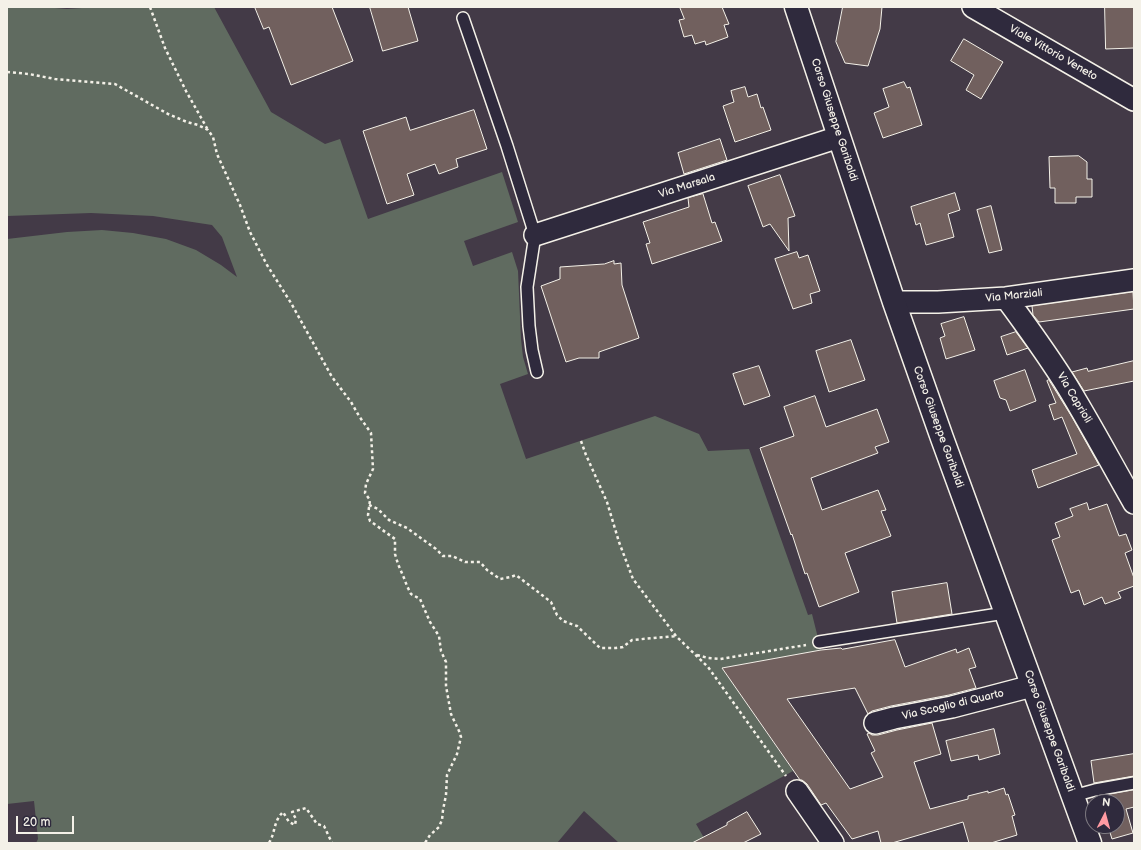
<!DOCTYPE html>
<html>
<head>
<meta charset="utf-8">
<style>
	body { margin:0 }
	#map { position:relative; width:1141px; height:850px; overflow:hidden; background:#433a47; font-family:"Balsamiq Sans",sans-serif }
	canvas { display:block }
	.frame { position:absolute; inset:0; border:8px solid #f4f1e8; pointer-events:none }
	.north { position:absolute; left:1085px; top:794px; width:40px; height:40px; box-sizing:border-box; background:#2f2a3d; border:1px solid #7e7a81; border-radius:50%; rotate:6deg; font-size:11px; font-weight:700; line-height:16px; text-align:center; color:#f4f1e8 }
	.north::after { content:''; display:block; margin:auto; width:14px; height:18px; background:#ff9aa2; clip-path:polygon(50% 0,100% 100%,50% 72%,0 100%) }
	.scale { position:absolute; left:16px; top:816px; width:58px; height:18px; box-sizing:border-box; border:2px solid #f4f1e8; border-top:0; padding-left:5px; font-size:12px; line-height:14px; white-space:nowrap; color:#f4f1e8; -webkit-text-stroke:3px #2f2a3d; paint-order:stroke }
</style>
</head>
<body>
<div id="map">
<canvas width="1141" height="850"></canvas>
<div class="frame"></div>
<div class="north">N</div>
<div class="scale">20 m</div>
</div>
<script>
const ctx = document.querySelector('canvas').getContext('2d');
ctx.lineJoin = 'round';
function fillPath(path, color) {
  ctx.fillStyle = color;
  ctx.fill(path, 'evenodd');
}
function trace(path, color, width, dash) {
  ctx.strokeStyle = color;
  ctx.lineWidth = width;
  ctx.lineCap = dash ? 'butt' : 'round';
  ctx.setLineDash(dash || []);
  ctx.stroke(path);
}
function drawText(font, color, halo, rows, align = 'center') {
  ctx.font = font + ' "Balsamiq Sans",sans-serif';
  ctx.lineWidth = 3;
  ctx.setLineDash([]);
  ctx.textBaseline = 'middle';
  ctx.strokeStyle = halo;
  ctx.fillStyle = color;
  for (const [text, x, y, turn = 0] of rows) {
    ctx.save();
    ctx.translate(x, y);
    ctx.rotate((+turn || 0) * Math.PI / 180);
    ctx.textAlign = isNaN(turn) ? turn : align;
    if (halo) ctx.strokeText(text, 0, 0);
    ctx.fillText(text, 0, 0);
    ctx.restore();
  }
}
const green = new Path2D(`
	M 7,7 L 43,7 L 67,9 L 97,7 L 214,7 L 271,112 L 325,144 L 340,139 L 368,219 L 502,172 L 518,222 L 464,241 L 473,266 L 512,252 L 518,271 L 521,339 L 523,357 L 528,374 L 500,384 L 526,459 L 655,416 L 699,434 L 708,451 L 749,449 L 808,615 L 812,614 L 821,650 L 722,668 L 793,771 L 696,824 L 707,843 L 619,843 L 584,811 L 557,843 L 36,843 L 38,839 L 34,801 L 7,804 L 7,239 L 67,232 L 102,230 L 133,233 L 166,239 L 196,250 L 221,265 L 237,277 L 222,237 L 212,225 L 153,216 L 91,213 L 7,216 Z`);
const building = new Path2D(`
	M 255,7 L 332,7 L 353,61 L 291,85 L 269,27 L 264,29 Z
	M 370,7 L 408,7 L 418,41 L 383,51 Z
	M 680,7 L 722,7 L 729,24 L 724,25 L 728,37 L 706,45 L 705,41 L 695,44 L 692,35 L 684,37 L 679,20 L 684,19 Z
	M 843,7 L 882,7 L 880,29 L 868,66 L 845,63 L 836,42 Z
	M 1105,7 L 1134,7 L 1134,48 L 1106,49 Z
	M 964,39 L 1003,62 L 981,99 L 966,90 L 974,75 L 951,61 Z
	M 904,82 L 907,88 L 910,87 L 922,125 L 883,138 L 874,113 L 889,107 L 883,89 Z
	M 745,87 L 748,97 L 757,94 L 761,108 L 763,107 L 771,130 L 735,142 L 723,106 L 734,102 L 731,91 Z
	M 474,110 L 487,149 L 456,159 L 458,167 L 439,174 L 435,164 L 407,174 L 414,195 L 387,204 L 363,131 L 406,117 L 410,130 Z
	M 720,139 L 727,160 L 684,174 L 678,153 Z
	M 1079,156 L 1087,162 L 1087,179 L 1092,179 L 1092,197 L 1076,197 L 1076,203 L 1055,203 L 1055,188 L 1050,188 L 1049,157 Z
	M 780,175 L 795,216 L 788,218 L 789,251 L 770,224 L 763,227 L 748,186 Z
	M 955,193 L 960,210 L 948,214 L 954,237 L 926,245 L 920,223 L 916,225 L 911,207 Z
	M 703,194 L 712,223 L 715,222 L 722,241 L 652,264 L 646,244 L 650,243 L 643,222 L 689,207 L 688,198 Z
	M 991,206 L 1002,250 L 989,253 L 977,210 Z
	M 797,252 L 799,258 L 808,255 L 820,291 L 810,294 L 812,303 L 793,309 L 775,259 Z
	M 614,261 L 614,264 L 621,263 L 622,285 L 639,338 L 599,352 L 599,358 L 579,358 L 566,362 L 541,286 L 560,279 L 560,267 L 604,264 Z
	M 1133,292 L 1134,309 L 1039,322 L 1033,315 L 1032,306 Z
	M 964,317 L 975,350 L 946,359 L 940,338 L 945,336 L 941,324 Z
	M 1016,332 L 1028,348 L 1007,355 L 1001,337 Z
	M 851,340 L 865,380 L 829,392 L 816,351 Z
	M 1134,361 L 1134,381 L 1084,391 L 1072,372 L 1087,368 L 1088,371 Z
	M 759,366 L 770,396 L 744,405 L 733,374 Z
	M 1025,370 L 1036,401 L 1010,411 L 1006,400 L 1000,398 L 994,381 Z
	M 1049,380 L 1072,417 L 1099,465 L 1038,488 L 1032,470 L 1077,454 L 1062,417 L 1054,420 L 1049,405 L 1056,403 L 1047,381 Z
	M 815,396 L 826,427 L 877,409 L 889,442 L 875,447 L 878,453 L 811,478 L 822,510 L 878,490 L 886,510 L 881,511 L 891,536 L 845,553 L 859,592 L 819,607 L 807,573 L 805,574 L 792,534 L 791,535 L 760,448 L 794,436 L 784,407 Z
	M 1087,503 L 1089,510 L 1107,504 L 1119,536 L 1126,534 L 1132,550 L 1125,553 L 1134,578 L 1134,586 L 1118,592 L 1121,598 L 1105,604 L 1102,597 L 1084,605 L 1079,590 L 1071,593 L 1052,540 L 1060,537 L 1055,523 L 1073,516 L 1070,509 Z
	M 947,583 L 952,614 L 897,623 L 892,592 Z
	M 895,640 L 905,667 L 956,649 L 957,653 L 969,648 L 976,667 L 969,669 L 976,688 L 949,695 L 891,706 L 872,711 L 868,714 L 855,688 L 787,699 L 850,789 L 883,777 L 871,753 L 875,751 L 867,734 L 869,733 L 872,735 L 878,735 L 897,730 L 932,723 L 941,754 L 914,762 L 930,809 L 968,799 L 968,796 L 988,791 L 988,793 L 1004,788 L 1006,795 L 1008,794 L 1015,815 L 1012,816 L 1017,835 L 991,843 L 969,843 L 963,822 L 892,843 L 881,843 L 878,831 L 852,839 L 826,803 L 821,805 L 807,784 L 802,780 L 800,780 L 722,668 L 821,650 L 841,648 L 842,649 Z
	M 994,729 L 1000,754 L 979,760 L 978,755 L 951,761 L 946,741 Z
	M 1134,754 L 1134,776 L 1094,783 L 1091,761 Z
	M 1134,790 L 1134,807 L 1126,809 L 1133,833 L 1112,839 L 1108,826 L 1117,826 L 1117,802 L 1101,802 L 1100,796 Z
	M 747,812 L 761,834 L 743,843 L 692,843 L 727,825 L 727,823 Z`);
const path = new Path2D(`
	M 150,7 L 165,48 L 186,91 L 208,130
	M 7,72 L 29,74 L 55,79 L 115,84 L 168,114 L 187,122 L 198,125 L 208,130 L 213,137 L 217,154 L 240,205 L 250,232 L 267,265 L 291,303 L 332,377 L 351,402 L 359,416 L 371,433 L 373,469 L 366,484 L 365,493 L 370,500 L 368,515 L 370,521 L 395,539 L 395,554 L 398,564 L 404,578 L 407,586 L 411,594 L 420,599 L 430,622 L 439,636 L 441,651 L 446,662 L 446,686 L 451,714 L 459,731 L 461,737 L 457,754 L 447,775 L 446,795 L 443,810 L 442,820 L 439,827 L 430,835 L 425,843
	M 581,441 L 586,455 L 607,502 L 619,542 L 633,579 L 676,636 L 708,667 L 786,776
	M 369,505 L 378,509 L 389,520 L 407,528 L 436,549 L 443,556 L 452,556 L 465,562 L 480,562 L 487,570 L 500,579 L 511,577 L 516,575 L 551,602 L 557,615 L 563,621 L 577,626 L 600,648 L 616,648 L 623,647 L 632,640 L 676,636
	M 697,655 L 708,658 L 720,659 L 806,645
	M 269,843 C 276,831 273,822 283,812 L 289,822 L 295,825 L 296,819 L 292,812 L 306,808 L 317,824 L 324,826 L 332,843`);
const service = new Path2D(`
	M 463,18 L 507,146 L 535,235 L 527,287 L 529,326 L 532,350 L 537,372
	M 819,642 L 1005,613
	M 1073,796 L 1095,790 L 1134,783`);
const minor = new Path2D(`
	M 973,7 L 1134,100
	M 535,235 L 839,137
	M 1006,298 C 1026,325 1046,353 1064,381 C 1089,421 1111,463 1134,503
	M 894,302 L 938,302 L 1006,298 L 1134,280
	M 875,723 L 894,718 L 952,707 L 1032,686
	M 797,791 L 833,843`);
const secondary = new Path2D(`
	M 796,7 L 894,302 L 942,438 L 1090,843`);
const streetNames = [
	["Viale Vittorio Veneto",1053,53,30],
	["Corso Giuseppe Garibaldi",834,120,72],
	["Via Marsala",687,186,-18],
	["Via Marziali",1014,296,-6],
	["Via Caprioli",1074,398,59],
	["Corso Giuseppe Garibaldi",938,427,70],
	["Via Scoglio di Quarto",953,705,-13],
	["Corso Giuseppe Garibaldi",1049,731,70]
];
fillPath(green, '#606b60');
fillPath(building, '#71605e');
trace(building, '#f4f1e8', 1);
trace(service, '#f4f1e8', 14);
trace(minor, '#f4f1e8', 24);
trace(secondary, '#f4f1e8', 25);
trace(path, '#f4f1e8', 2.5, [3, 3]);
trace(service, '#2f2a3d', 11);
trace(minor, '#2f2a3d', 21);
trace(secondary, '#2f2a3d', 22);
drawText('11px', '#f4f1e8', '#2f2a3d', streetNames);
</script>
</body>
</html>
